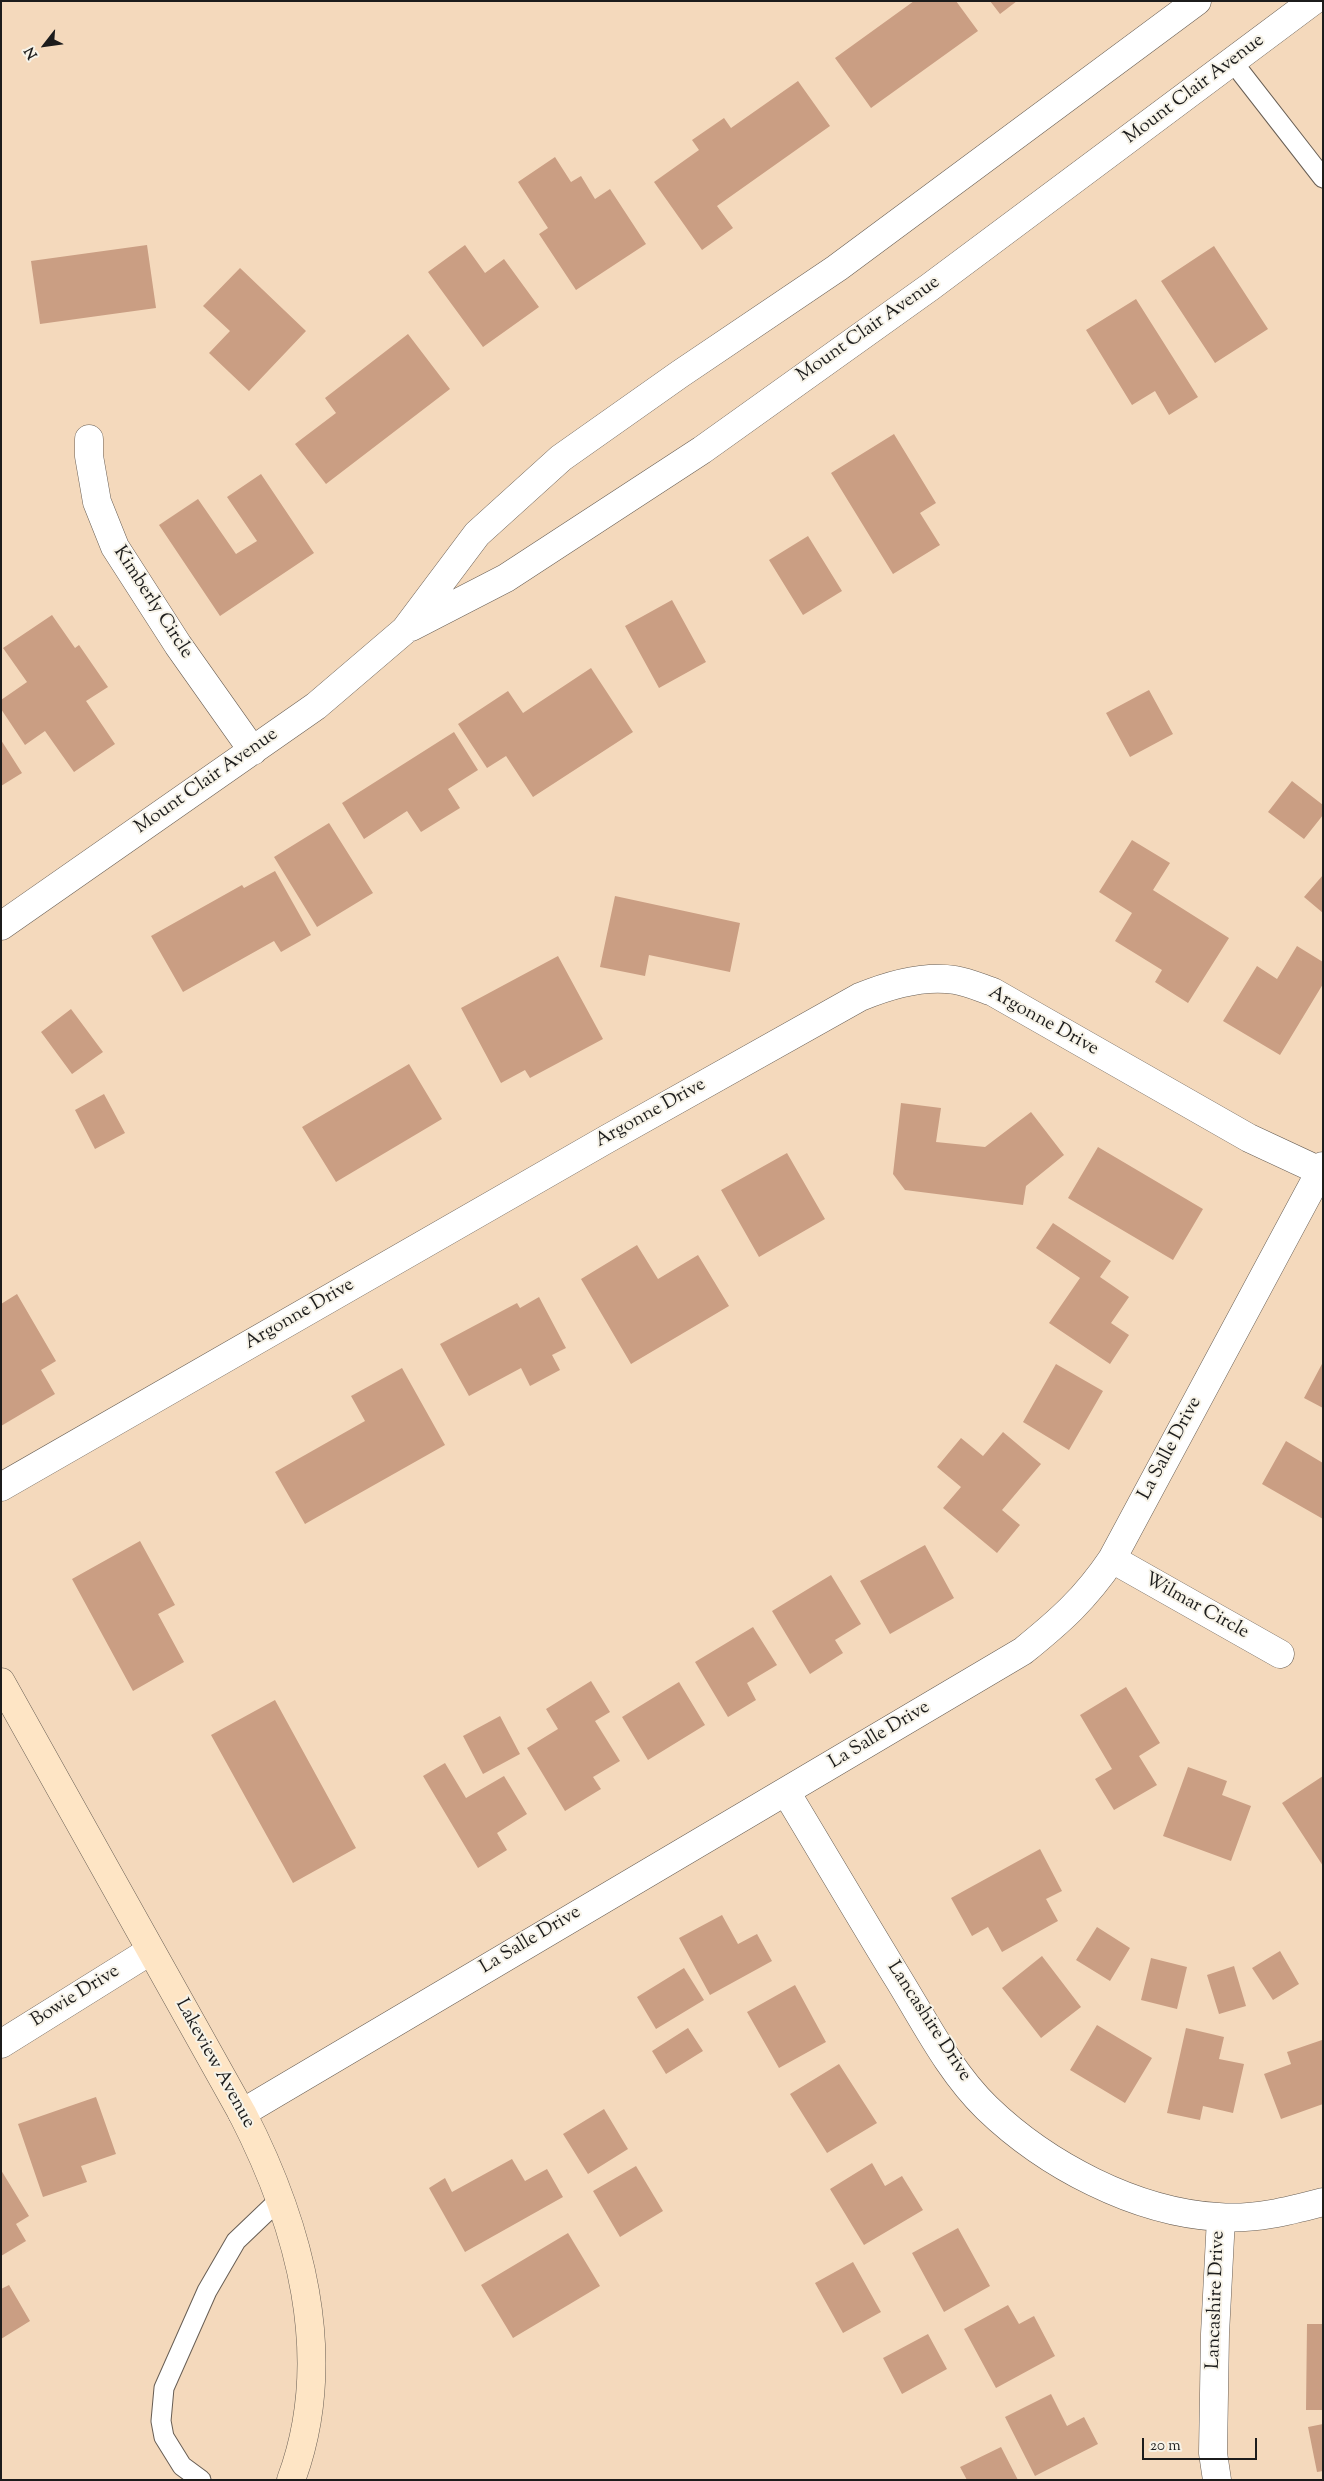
<!DOCTYPE html>
<html>
<head>
<meta charset="utf-8">
<style>
	body { margin:0 }
	#map { position:relative; width:1324px; height:2481px; overflow:hidden; background:#f4d9bc; font-family:"Sorts Mill Goudy",serif }
	canvas { display:block }
	.frame { position:absolute; inset:0; border:2px solid #1c1c1c; pointer-events:none }
	.north { position:absolute; left:20px; top:20px; width:50px; height:50px; -webkit-text-stroke:4px #f7f3e8; paint-order:stroke; rotate:240deg; font-size:14px; font-weight:700; line-height:20px; text-align:center; color:#1c1c1c }
	.north::after { content:''; display:block; margin:auto; width:18px; height:22px; background:#1c1c1c; clip-path:polygon(50% 0,100% 100%,50% 72%,0 100%) }
	.scale { position:absolute; left:1142px; top:2438px; width:115px; height:22px; box-sizing:border-box; border:2px solid #1c1c1c; border-top:0; padding-left:6px; font-size:15px; line-height:18px; white-space:nowrap; color:#1c1c1c; -webkit-text-stroke:4px #f7f3e8; paint-order:stroke }
</style>
</head>
<body>
<div id="map">
<canvas width="1324" height="2481"></canvas>
<div class="frame"></div>
<div class="north">N</div>
<div class="scale">20 m</div>
</div>
<script>
const ctx = document.querySelector('canvas').getContext('2d');
ctx.lineJoin = 'round';
function fillPath(path, color) {
  ctx.fillStyle = color;
  ctx.fill(path, 'evenodd');
}
function trace(path, color, width, dash) {
  ctx.strokeStyle = color;
  ctx.lineWidth = width;
  ctx.lineCap = dash ? 'butt' : 'round';
  ctx.setLineDash(dash || []);
  ctx.stroke(path);
}
function drawText(font, color, halo, rows, align = 'center') {
  ctx.font = font + ' "Sorts Mill Goudy",serif';
  ctx.lineWidth = 4;
  ctx.setLineDash([]);
  ctx.textBaseline = 'middle';
  ctx.strokeStyle = halo;
  ctx.fillStyle = color;
  for (const [text, x, y, turn = 0] of rows) {
    ctx.save();
    ctx.translate(x, y);
    ctx.rotate((+turn || 0) * Math.PI / 180);
    ctx.textAlign = isNaN(turn) ? turn : align;
    if (halo) ctx.strokeText(text, 0, 0);
    ctx.fillText(text, 0, 0);
    ctx.restore();
  }
}
const building = new Path2D(`
	M 914,1 L 956,1 L 978,31 L 871,108 L 835,58 Z
	M 990,1 L 1017,1 L 1000,14 Z
	M 798,81 L 830,126 L 717,206 L 733,228 L 702,250 L 654,182 L 699,150 L 692,140 L 724,118 L 731,128 Z
	M 555,157 L 571,182 L 581,176 L 595,199 L 610,189 L 646,244 L 576,290 L 539,234 L 548,228 L 518,182 Z
	M 147,245 L 156,308 L 40,324 L 31,261 Z
	M 465,245 L 485,273 L 504,259 L 539,307 L 483,347 L 428,272 Z
	M 1214,246 L 1268,329 L 1215,363 L 1161,281 Z
	M 240,268 L 306,331 L 249,391 L 209,353 L 230,331 L 203,306 Z
	M 1136,299 L 1198,397 L 1169,415 L 1155,391 L 1132,405 L 1086,330 Z
	M 408,334 L 450,389 L 326,484 L 295,444 L 336,413 L 325,398 Z
	M 894,434 L 936,503 L 920,513 L 940,545 L 893,574 L 831,473 Z
	M 261,474 L 314,553 L 220,616 L 159,525 L 198,499 L 236,554 L 257,541 L 227,497 Z
	M 808,536 L 842,591 L 803,615 L 769,560 Z
	M 672,600 L 706,662 L 659,688 L 625,626 Z
	M 52,615 L 75,648 L 79,645 L 108,687 L 86,701 L 115,744 L 74,772 L 45,731 L 25,745 L 1,709 L 1,700 L 27,682 L 3,648 Z
	M 591,668 L 633,732 L 533,797 L 506,756 L 487,768 L 458,724 L 508,691 L 523,713 Z
	M 1149,690 L 1173,734 L 1130,757 L 1106,713 Z
	M 454,732 L 478,770 L 448,789 L 460,808 L 421,832 L 407,811 L 364,839 L 342,803 Z
	M 1,740 L 22,773 L 1,786 Z
	M 1292,781 L 1323,805 L 1323,815 L 1304,839 L 1268,812 Z
	M 329,823 L 373,893 L 317,927 L 274,857 Z
	M 1132,840 L 1170,863 L 1153,890 L 1229,938 L 1188,1003 L 1155,982 L 1162,970 L 1115,941 L 1132,913 L 1099,892 Z
	M 275,871 L 311,935 L 281,952 L 274,941 L 183,992 L 151,936 L 242,885 L 244,888 Z
	M 1323,875 L 1323,913 L 1304,897 Z
	M 615,896 L 740,923 L 730,972 L 649,955 L 645,976 L 600,967 Z
	M 1297,946 L 1323,962 L 1323,984 L 1280,1055 L 1223,1021 L 1257,966 L 1277,979 Z
	M 558,956 L 603,1039 L 530,1078 L 525,1070 L 501,1083 L 461,1008 Z
	M 71,1009 L 103,1052 L 72,1074 L 41,1032 Z
	M 409,1064 L 442,1119 L 336,1182 L 302,1127 Z
	M 104,1094 L 125,1133 L 95,1149 L 75,1110 Z
	M 901,1103 L 941,1108 L 936,1142 L 985,1147 L 1031,1112 L 1064,1155 L 1026,1186 L 1023,1205 L 905,1190 L 893,1174 Z
	M 1098,1147 L 1203,1209 L 1173,1260 L 1068,1198 Z
	M 787,1153 L 825,1219 L 759,1257 L 721,1190 Z
	M 1053,1223 L 1111,1261 L 1100,1277 L 1129,1297 L 1111,1323 L 1129,1335 L 1110,1364 L 1049,1323 L 1080,1278 L 1036,1248 Z
	M 637,1245 L 658,1279 L 698,1255 L 729,1306 L 631,1364 L 581,1279 Z
	M 17,1294 L 56,1361 L 41,1370 L 55,1394 L 1,1426 L 1,1304 Z
	M 539,1297 L 566,1348 L 552,1355 L 560,1370 L 530,1386 L 521,1368 L 469,1396 L 440,1344 L 517,1303 L 520,1308 Z
	M 1323,1362 L 1323,1408 L 1304,1398 Z
	M 1056,1364 L 1103,1391 L 1069,1450 L 1023,1422 Z
	M 402,1368 L 445,1445 L 305,1524 L 275,1472 L 365,1421 L 351,1396 Z
	M 1003,1432 L 1041,1464 L 1002,1510 L 1020,1525 L 997,1553 L 943,1508 L 961,1487 L 937,1467 L 961,1438 L 983,1456 Z
	M 1286,1441 L 1323,1463 L 1323,1519 L 1262,1484 Z
	M 140,1541 L 175,1605 L 158,1614 L 184,1662 L 133,1691 L 72,1579 Z
	M 925,1545 L 954,1598 L 890,1634 L 860,1581 Z
	M 831,1575 L 861,1624 L 835,1640 L 843,1653 L 810,1674 L 772,1611 Z
	M 753,1627 L 777,1665 L 747,1683 L 756,1700 L 728,1717 L 695,1662 Z
	M 591,1681 L 610,1712 L 595,1721 L 620,1761 L 593,1777 L 601,1789 L 565,1811 L 527,1748 L 558,1729 L 546,1709 Z
	M 679,1682 L 705,1725 L 648,1760 L 622,1717 Z
	M 1126,1687 L 1160,1743 L 1139,1756 L 1157,1785 L 1114,1810 L 1095,1779 L 1112,1769 L 1080,1715 Z
	M 275,1700 L 356,1848 L 293,1883 L 211,1735 Z
	M 500,1716 L 520,1754 L 483,1774 L 463,1736 Z
	M 445,1763 L 466,1798 L 504,1776 L 527,1814 L 497,1833 L 507,1850 L 478,1868 L 423,1776 Z
	M 1188,1767 L 1227,1781 L 1222,1795 L 1251,1806 L 1231,1861 L 1163,1836 Z
	M 1323,1776 L 1323,1866 L 1282,1803 Z
	M 1040,1849 L 1062,1891 L 1046,1899 L 1058,1921 L 1002,1952 L 988,1927 L 972,1936 L 951,1898 Z
	M 722,1915 L 738,1944 L 757,1934 L 772,1961 L 710,1995 L 679,1938 Z
	M 1097,1927 L 1130,1948 L 1110,1981 L 1076,1960 Z
	M 1280,1951 L 1299,1984 L 1273,2000 L 1252,1968 Z
	M 1042,1956 L 1081,2007 L 1041,2038 L 1002,1988 Z
	M 1151,1958 L 1187,1967 L 1177,2009 L 1141,2000 Z
	M 1234,1966 L 1246,2006 L 1219,2014 L 1207,1975 Z
	M 684,1968 L 704,2000 L 656,2029 L 637,1997 Z
	M 795,1985 L 826,2042 L 779,2068 L 747,2012 Z
	M 1097,2025 L 1152,2058 L 1125,2103 L 1070,2070 Z
	M 688,2028 L 703,2051 L 666,2074 L 652,2051 Z
	M 1186,2028 L 1224,2037 L 1219,2059 L 1244,2064 L 1233,2113 L 1203,2106 L 1200,2120 L 1167,2113 Z
	M 1322,2040 L 1323,2104 L 1281,2119 L 1264,2074 L 1291,2064 L 1287,2052 Z
	M 839,2064 L 877,2123 L 827,2153 L 790,2094 Z
	M 96,2097 L 116,2154 L 81,2166 L 87,2182 L 43,2197 L 18,2124 Z
	M 604,2109 L 628,2149 L 588,2174 L 563,2134 Z
	M 512,2159 L 525,2181 L 547,2169 L 563,2197 L 465,2252 L 429,2188 L 445,2178 L 452,2192 Z
	M 872,2163 L 885,2186 L 902,2176 L 923,2210 L 864,2245 L 830,2189 Z
	M 636,2166 L 663,2211 L 620,2237 L 593,2191 Z
	M 1,2170 L 29,2216 L 16,2224 L 26,2241 L 1,2256 Z
	M 958,2228 L 990,2286 L 944,2312 L 912,2253 Z
	M 568,2233 L 600,2286 L 513,2338 L 481,2285 Z
	M 853,2262 L 881,2312 L 843,2333 L 815,2283 Z
	M 9,2285 L 30,2321 L 1,2339 L 1,2289 Z
	M 1008,2305 L 1019,2324 L 1034,2316 L 1055,2356 L 996,2388 L 964,2329 Z
	M 1307,2324 L 1323,2324 L 1323,2410 L 1306,2410 Z
	M 928,2334 L 947,2369 L 902,2394 L 883,2358 Z
	M 1051,2394 L 1067,2426 L 1084,2417 L 1098,2444 L 1035,2476 L 1005,2417 Z
	M 1323,2424 L 1323,2471 L 1317,2472 L 1308,2427 Z
	M 1001,2447 L 1018,2480 L 967,2480 L 960,2467 Z`);
const lane = new Path2D(`
	M 1232,61 L 1323,178
	M 201,2480 L 182,2466 L 164,2437 L 161,2421 L 164,2388 L 207,2291 L 236,2241 L 281,2198`);
const street = new Path2D(`
	M 89,439 L 89,456 L 97,502 L 115,547 L 178,645 L 253,751
	M 411,627 L 506,578 L 702,450 L 930,287 L 1313,1
	M 1,926 L 316,706 L 405,630 L 477,534 L 561,458 L 680,374 L 837,268 L 1197,1
	M 1,1487 L 607,1139 L 860,997 C 889,985 924,975 955,980 C 968,982 981,988 993,992 L 1249,1138 L 1320,1171
	M 1112,1559 L 1280,1654
	M 786,1792 C 824,1855 861,1918 899,1980 C 926,2024 950,2072 987,2108 C 1046,2165 1135,2212 1218,2217 C 1254,2220 1289,2211 1323,2202
	M 1,2044 L 150,1951
	M 242,2113 L 1023,1651 C 1060,1621 1085,1599 1112,1559 L 1323,1166
	M 1217,2480 L 1213,2453 L 1215,2334 L 1221,2218`);
const secondary = new Path2D(`
	M 1,1682 L 242,2113 C 299,2224 337,2357 291,2480`);
const streetNames = [
	["Mount Clair Avenue",1195,90,-37],
	["Mount Clair Avenue",869,330,-35],
	["Kimberly Circle",152,603,57],
	["Mount Clair Avenue",207,782,-35],
	["Argonne Drive",1043,1022,29],
	["Argonne Drive",651,1114,-29],
	["Argonne Drive",300,1315,-30],
	["La Salle Drive",1171,1449,-62],
	["Wilmar Circle",1196,1607,29],
	["La Salle Drive",880,1736,-31],
	["La Salle Drive",531,1941,-31],
	["Bowie Drive",76,1997,-32],
	["Lancashire Drive",928,2022,57],
	["Lakeview Avenue",214,2064,61],
	["Lancashire Drive",1217,2300,-88]
];
fillPath(building, '#ca9e83');
trace(lane, '#685e54', 21);
trace(street, '#685e54', 29);
trace(secondary, '#685e54', 29);
trace(lane, '#fff', 19);
trace(street, '#fff', 28);
trace(secondary, '#fee5c5', 28);
drawText('19px', '#1c1c1c', '#f7f3e8', streetNames);
</script>
</body>
</html>
